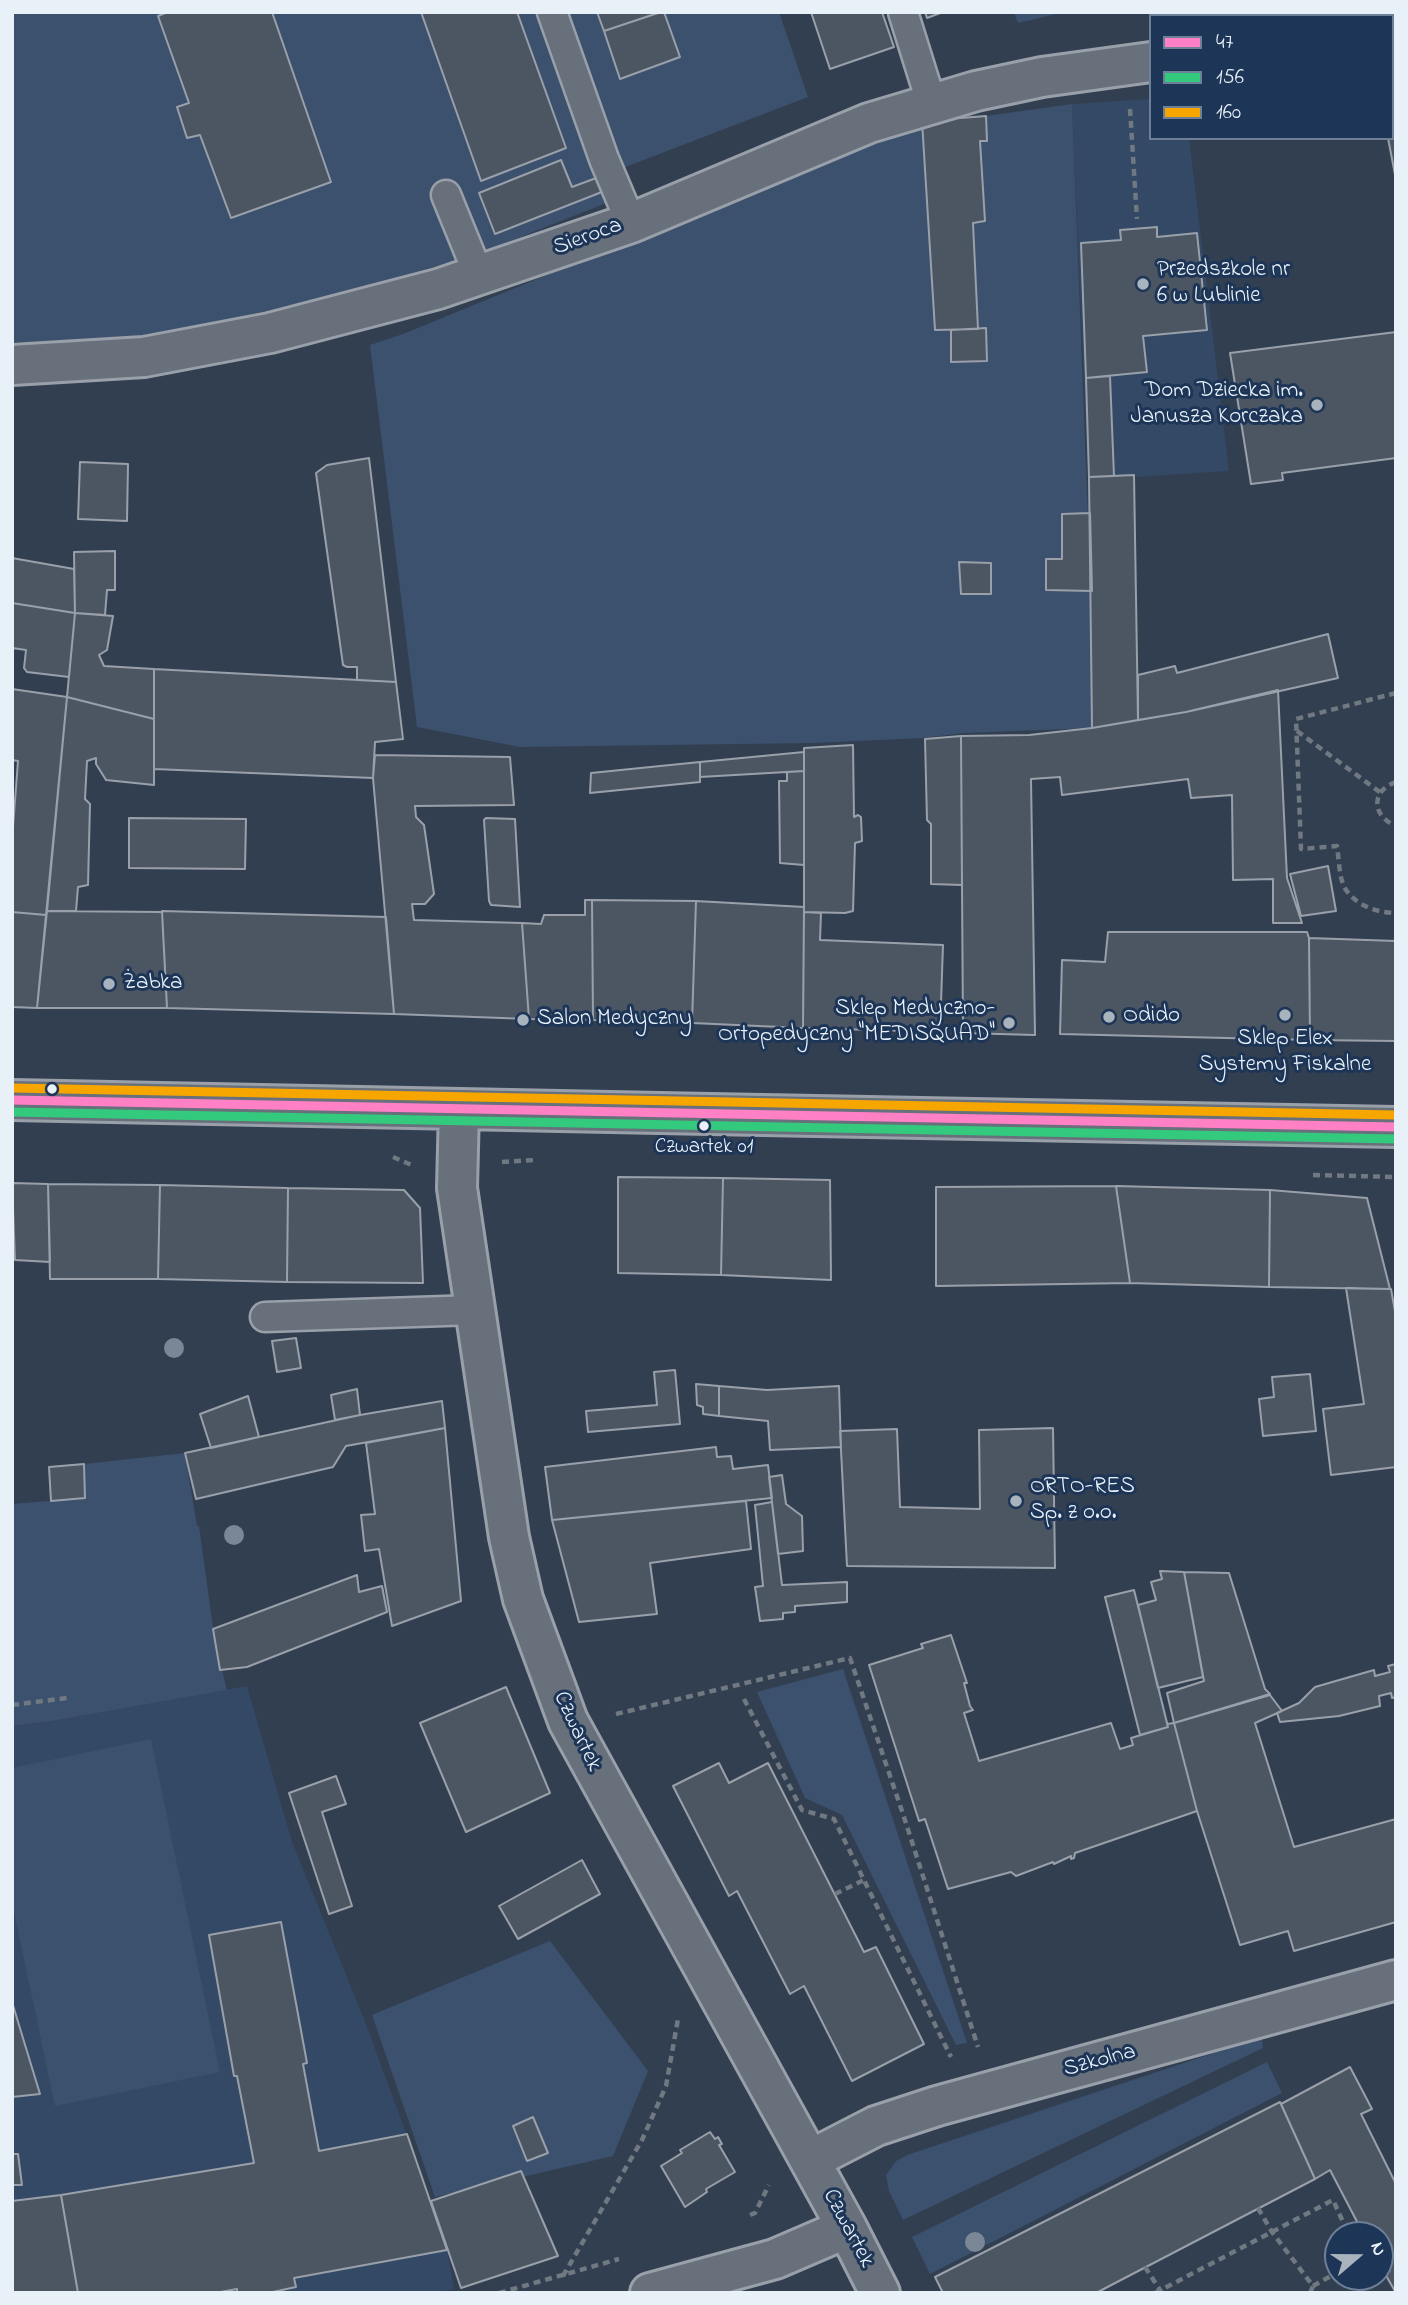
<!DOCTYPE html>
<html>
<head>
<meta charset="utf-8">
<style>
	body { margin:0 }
	#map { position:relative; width:1408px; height:2305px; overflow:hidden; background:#323f50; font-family:"Indie Flower",sans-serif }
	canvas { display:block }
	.frame { position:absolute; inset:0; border:14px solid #e8f1f8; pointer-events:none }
	.legend { position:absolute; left:1149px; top:14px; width:245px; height:126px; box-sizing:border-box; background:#1d3557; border:2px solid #6e8097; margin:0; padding:9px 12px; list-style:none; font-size:21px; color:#e8f1f8 }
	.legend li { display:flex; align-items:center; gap:14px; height:35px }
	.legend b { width:35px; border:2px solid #6e8097 }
	.north { position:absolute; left:1324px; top:2221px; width:70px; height:70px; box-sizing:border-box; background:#1d3557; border:2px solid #6e8097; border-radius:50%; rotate:70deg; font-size:19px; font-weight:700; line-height:28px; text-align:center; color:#e8f1f8 }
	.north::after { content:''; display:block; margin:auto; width:24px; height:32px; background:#a8b3bd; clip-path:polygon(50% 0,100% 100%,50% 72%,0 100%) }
</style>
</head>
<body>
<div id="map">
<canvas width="1408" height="2305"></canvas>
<div class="frame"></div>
<ul class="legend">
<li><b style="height:9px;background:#ff80c5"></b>47</li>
<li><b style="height:9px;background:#33ca7d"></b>156</li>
<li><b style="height:9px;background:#f7a600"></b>160</li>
</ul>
<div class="north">N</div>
</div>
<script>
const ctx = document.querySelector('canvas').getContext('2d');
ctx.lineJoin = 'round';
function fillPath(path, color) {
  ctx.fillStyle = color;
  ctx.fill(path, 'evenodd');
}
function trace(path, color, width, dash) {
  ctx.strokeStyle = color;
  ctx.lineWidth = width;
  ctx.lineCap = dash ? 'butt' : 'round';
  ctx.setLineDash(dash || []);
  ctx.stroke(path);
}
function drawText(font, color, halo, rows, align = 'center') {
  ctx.font = font + ' "Indie Flower",sans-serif';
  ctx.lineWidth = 6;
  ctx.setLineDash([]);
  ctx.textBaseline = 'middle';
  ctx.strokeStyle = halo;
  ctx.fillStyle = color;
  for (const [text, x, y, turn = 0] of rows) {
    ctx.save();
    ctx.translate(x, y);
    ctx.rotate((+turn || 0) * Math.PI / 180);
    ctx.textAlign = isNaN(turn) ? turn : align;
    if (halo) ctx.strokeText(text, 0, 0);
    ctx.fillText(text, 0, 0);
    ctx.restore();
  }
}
const built = new Path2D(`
	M 1151,99 L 1151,138 L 1189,138 L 1229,471 L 1135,477 L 1088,477 L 1072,104 Z
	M 247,1686 L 292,1842 L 366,2024 L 431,2201 L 447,2250 L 454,2289 L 434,2293 L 12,2293 L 12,1726 L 52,1721 Z`);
const green = new Path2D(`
	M 12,12 L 779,12 L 808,97 L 607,174 L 619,198 L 480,253 L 270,316 L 183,333 L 101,343 L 12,342 Z
	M 1014,12 L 1065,12 L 1018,23 Z
	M 1072,104 L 1096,728 L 964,733 L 923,738 L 813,743 L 520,747 L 417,727 L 370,345 L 403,334 L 922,121 L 986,116 Z
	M 185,1453 L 197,1526 L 199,1526 L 215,1642 L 227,1690 L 52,1721 L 12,1726 L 12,1504 L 85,1498 L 84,1464 Z
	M 843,1669 L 967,2043 L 956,2045 L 842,1815 L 805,1798 L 757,1692 Z
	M 151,1739 L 220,2072 L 55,2106 L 12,1902 L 12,1768 Z
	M 550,1941 L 648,2071 L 613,2156 L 435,2197 L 372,2015 Z
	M 1262,2037 L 1263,2048 L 903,2220 L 889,2191 L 886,2175 L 896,2161 L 910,2154 Z
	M 1267,2062 L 1282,2093 L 930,2274 L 912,2237 Z`);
const building = new Path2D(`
	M 168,12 L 272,12 L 331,182 L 231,218 L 200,135 L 187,138 L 177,107 L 189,103 L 158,16 Z
	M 421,12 L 517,12 L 566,148 L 481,181 Z
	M 597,12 L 661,12 L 604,31 Z
	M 661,12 L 664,12 L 680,57 L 620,79 L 604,31 Z
	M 811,12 L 882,12 L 894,47 L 830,69 Z
	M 925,12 L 943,12 L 927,18 Z
	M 1396,77 L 1396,180 L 1388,138 L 1392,138 L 1392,78 Z
	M 986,116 L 987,141 L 980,141 L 985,221 L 973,223 L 978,329 L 935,330 L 922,121 Z
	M 561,160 L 572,187 L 607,174 L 612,188 L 495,234 L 479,193 Z
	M 1157,227 L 1157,237 L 1197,233 L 1207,330 L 1143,336 L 1147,372 L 1086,378 L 1081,243 L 1121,240 L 1120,230 Z
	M 986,328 L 987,361 L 951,362 L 951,330 Z
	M 1396,332 L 1396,458 L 1282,473 L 1283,480 L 1251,484 L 1230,353 Z
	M 1110,376 L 1114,476 L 1089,477 L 1086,378 Z
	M 369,458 L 396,682 L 357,680 L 357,667 L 347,667 L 343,665 L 316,473 L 327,465 Z
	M 80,462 L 128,464 L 127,521 L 78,519 Z
	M 1134,475 L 1138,720 L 1092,728 L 1089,477 Z
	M 1090,513 L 1092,591 L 1046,590 L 1046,559 L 1062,559 L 1062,514 Z
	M 115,551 L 115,590 L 107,590 L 105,615 L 75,613 L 74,552 Z
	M 12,558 L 74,569 L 75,613 L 12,603 Z
	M 959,562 L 991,563 L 991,594 L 961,594 Z
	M 12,603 L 75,613 L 69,677 L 27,672 L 24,668 L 26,650 L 12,648 Z
	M 75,613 L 113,616 L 107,650 L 99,655 L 104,666 L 154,669 L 154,719 L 67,697 Z
	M 1328,634 L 1338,678 L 1186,712 L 1138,720 L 1138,675 L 1175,666 L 1177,673 Z
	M 154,669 L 396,682 L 403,739 L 375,742 L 373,778 L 154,769 Z
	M 12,689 L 67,697 L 46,915 L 12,912 L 12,840 L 18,761 L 12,760 Z
	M 1278,690 L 1287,878 L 1302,923 L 1273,923 L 1273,879 L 1233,880 L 1232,795 L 1191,798 L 1188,779 L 1062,795 L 1060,777 L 1031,779 L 1035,1035 L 963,1033 L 961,736 L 1029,735 L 1092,728 L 1186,712 Z
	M 67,697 L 154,719 L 154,785 L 106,780 L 96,764 L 96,758 L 87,761 L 85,799 L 90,804 L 88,885 L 78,887 L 76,911 L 47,911 Z
	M 961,736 L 962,885 L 931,884 L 931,824 L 927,820 L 925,739 Z
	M 853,745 L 854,817 L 858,815 L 861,817 L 862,841 L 855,843 L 853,911 L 845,913 L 804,912 L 804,748 Z
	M 804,752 L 804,771 L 700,777 L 700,762 Z
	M 375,755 L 510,757 L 514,805 L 415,806 L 416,817 L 424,825 L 434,894 L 425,904 L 412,904 L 414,920 L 522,923 L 529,1019 L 394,1014 L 373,778 Z
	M 700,762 L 700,782 L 590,793 L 591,773 Z
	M 804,771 L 804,865 L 780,863 L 779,781 L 787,781 L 787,772 Z
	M 129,818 L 246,819 L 245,869 L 129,868 Z
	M 486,818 L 515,819 L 520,907 L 491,905 L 489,901 L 484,820 Z
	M 1328,866 L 1336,911 L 1301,916 L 1290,874 Z
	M 585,900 L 592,900 L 593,1020 L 529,1019 L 522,923 L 541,924 L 544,915 L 585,915 Z
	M 592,900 L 696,901 L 692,1023 L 593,1020 Z
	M 696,901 L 804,907 L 803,1028 L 692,1023 Z
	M 47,911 L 162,912 L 167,1008 L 37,1008 Z
	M 162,911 L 386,917 L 394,1014 L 167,1008 Z
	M 12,912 L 46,915 L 37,1008 L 12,1007 Z
	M 804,912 L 821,913 L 820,940 L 943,945 L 940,1032 L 803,1028 Z
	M 1108,932 L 1307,932 L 1309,938 L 1310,1040 L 1060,1034 L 1062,960 L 1105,962 Z
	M 1309,938 L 1396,941 L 1396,1041 L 1310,1040 Z
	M 618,1177 L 723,1178 L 721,1275 L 618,1273 Z
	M 723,1178 L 830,1180 L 831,1280 L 721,1275 Z
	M 12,1183 L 48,1184 L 50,1262 L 15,1260 Z
	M 48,1184 L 160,1185 L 158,1279 L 50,1279 Z
	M 160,1185 L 288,1188 L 287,1282 L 158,1279 Z
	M 1116,1186 L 1130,1283 L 936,1286 L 936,1187 Z
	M 1116,1186 L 1270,1190 L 1269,1287 L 1130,1283 Z
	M 288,1188 L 404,1190 L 420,1208 L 423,1283 L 287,1282 Z
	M 1270,1190 L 1367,1198 L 1390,1289 L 1269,1287 Z
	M 1346,1288 L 1391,1289 L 1396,1317 L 1396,1467 L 1331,1475 L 1323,1409 L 1364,1404 Z
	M 296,1338 L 301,1368 L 277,1372 L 272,1341 Z
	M 675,1370 L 680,1424 L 588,1432 L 586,1411 L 657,1405 L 654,1372 Z
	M 1310,1374 L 1316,1431 L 1263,1436 L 1259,1399 L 1274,1397 L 1272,1377 Z
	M 696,1384 L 719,1386 L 719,1416 L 703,1414 L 703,1407 L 697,1405 Z
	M 719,1386 L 767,1390 L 839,1386 L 841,1447 L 770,1450 L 768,1421 L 719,1416 Z
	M 357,1389 L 360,1415 L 335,1420 L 331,1395 Z
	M 248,1396 L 259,1437 L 211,1448 L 200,1414 Z
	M 442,1401 L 445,1428 L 346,1446 L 333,1467 L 196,1499 L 185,1453 L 360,1415 Z
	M 445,1428 L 461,1601 L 392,1626 L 379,1549 L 365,1551 L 361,1515 L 375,1514 L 366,1443 Z
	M 1053,1428 L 1055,1568 L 847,1566 L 840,1431 L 897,1429 L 900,1507 L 980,1509 L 979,1430 Z
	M 716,1447 L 717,1457 L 731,1456 L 733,1469 L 768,1465 L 772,1498 L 552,1520 L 545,1467 Z
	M 84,1464 L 85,1498 L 51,1501 L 49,1467 Z
	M 782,1475 L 786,1504 L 802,1516 L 803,1551 L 778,1554 L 769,1477 Z
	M 746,1501 L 751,1549 L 650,1563 L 657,1614 L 579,1622 L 552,1520 Z
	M 772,1502 L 782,1585 L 847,1582 L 847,1602 L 795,1606 L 795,1612 L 783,1613 L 783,1619 L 760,1621 L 755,1587 L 763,1586 L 755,1505 Z
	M 1160,1571 L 1184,1572 L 1203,1677 L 1158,1688 L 1138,1605 L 1156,1600 L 1151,1582 L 1162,1579 Z
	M 1184,1572 L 1229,1573 L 1265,1689 L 1270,1694 L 1174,1723 L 1167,1693 L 1204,1681 Z
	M 357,1575 L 359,1592 L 382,1586 L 387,1612 L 247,1667 L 220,1670 L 213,1629 Z
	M 1134,1590 L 1168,1727 L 1140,1735 L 1105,1597 Z
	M 951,1635 L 967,1683 L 964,1683 L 970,1706 L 973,1710 L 964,1713 L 979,1761 L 1111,1723 L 1120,1749 L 1133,1745 L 1131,1738 L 1168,1727 L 1167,1724 L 1174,1723 L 1197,1811 L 1075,1853 L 1074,1858 L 1071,1859 L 1071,1856 L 1054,1864 L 1053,1862 L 1016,1876 L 1011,1872 L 948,1889 L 925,1819 L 919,1821 L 869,1665 L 923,1648 L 921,1644 Z
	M 1396,1664 L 1396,1697 L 1392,1698 L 1391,1693 L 1379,1696 L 1380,1706 L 1339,1716 L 1280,1722 L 1277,1713 L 1299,1703 L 1315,1687 L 1374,1670 L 1375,1676 L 1390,1672 L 1388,1666 Z
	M 506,1687 L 550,1793 L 466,1832 L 420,1723 Z
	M 1270,1695 L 1282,1711 L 1255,1723 L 1294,1847 L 1396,1819 L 1396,1922 L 1294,1951 L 1288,1931 L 1240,1945 L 1197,1811 L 1174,1723 Z
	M 719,1763 L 729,1783 L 768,1763 L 864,1952 L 876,1947 L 924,2044 L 852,2081 L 804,1986 L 790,1994 L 737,1891 L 729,1896 L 673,1786 Z
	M 336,1776 L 346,1804 L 322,1812 L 352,1906 L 329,1914 L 289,1793 Z
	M 582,1860 L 600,1894 L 518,1939 L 499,1906 Z
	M 281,1922 L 307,2063 L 303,2064 L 319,2151 L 407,2134 L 447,2250 L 294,2278 L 296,2287 L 268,2293 L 237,2293 L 237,2289 L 215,2293 L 78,2293 L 61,2195 L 254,2163 L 237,2076 L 234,2076 L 209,1935 Z
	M 12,2002 L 40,2094 L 12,2097 Z
	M 1350,2067 L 1372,2109 L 1361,2114 L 1396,2184 L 1396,2293 L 1380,2265 L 1380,2235 L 1364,2235 L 1330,2170 L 1315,2179 L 1281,2104 Z
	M 1280,2102 L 1315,2179 L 1096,2293 L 943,2293 L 935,2277 Z
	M 533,2117 L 548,2153 L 527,2161 L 513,2126 Z
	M 710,2132 L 715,2139 L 718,2137 L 722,2144 L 719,2145 L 735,2172 L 706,2189 L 707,2192 L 685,2207 L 661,2166 L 682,2153 L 680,2150 Z
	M 12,2154 L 18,2154 L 22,2185 L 12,2185 Z
	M 521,2171 L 558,2256 L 461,2288 L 431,2201 Z
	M 61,2195 L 78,2293 L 12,2293 L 12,2201 Z`);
const path = new Path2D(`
	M 1130,109 L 1137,219
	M 1396,693 L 1296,719 L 1301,849 L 1337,846 C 1339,859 1339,880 1346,890 C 1357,906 1378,913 1396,913
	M 1297,731 L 1381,793
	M 1396,782 C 1370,791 1372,816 1396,826
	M 393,1157 L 414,1166
	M 502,1162 L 535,1160
	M 1313,1175 L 1396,1177
	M 744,1699 L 802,1810 L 834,1819 L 951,2057
	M 12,1705 L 67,1698
	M 616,1714 L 850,1658 L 903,1814 L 978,2047
	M 835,1894 L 864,1880
	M 1258,2208 L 1272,2232 L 1313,2286 L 1310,2293
	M 750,2215 L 755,2213 L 769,2185
	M 1145,2267 L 1162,2293
	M 563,2276 L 642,2140 L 666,2086 L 678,2019
	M 1313,2286 L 1338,2272
	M 499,2293 L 619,2259
	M 1155,2293 L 1333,2200 L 1349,2235`);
const lane = new Path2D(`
	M 552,12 L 604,159 L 631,223
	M 903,12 L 932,105
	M 446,195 L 479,276
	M 265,1317 L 475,1310`);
const street = new Path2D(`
	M 1392,20 L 1396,20
	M 12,365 L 144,357 L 270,333 L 438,289 L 631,223 L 869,123 L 976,91 L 1042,77 L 1151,62
	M 12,1100 C 473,1109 935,1119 1396,1127
	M 459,1109 L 457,1188 L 509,1537 L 523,1599 L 568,1721 L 847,2228 L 880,2293
	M 810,2160 L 876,2126 L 937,2106 L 1396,1980
	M 650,2293 L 775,2259 L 847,2228`);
const bus1 = new Path2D(`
	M 12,1100 L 1396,1127`);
const bus2 = new Path2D(`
	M 12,1112 L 1396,1139`);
const bus3 = new Path2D(`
	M 12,1088 L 1396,1115`);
const trees = [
	[174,1348],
	[234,1535],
	[975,2242]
];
const markers = [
	[1143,284,7,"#a8b3bd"],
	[1317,405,7,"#a8b3bd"],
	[109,984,7,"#a8b3bd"],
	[1285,1015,7,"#a8b3bd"],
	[1109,1017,7,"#a8b3bd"],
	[523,1020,7,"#a8b3bd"],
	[1009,1023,7,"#a8b3bd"],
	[52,1089,6,"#e8f1f8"],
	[704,1126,6,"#e8f1f8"],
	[1016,1501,7,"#a8b3bd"]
];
const busNames = [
	["Czwartek 01",704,1149]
];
const streetNames = [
	["Sieroca",588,238,-20],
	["Czwartek",576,1732,65],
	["Szkolna",1100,2062,-15],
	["Czwartek",847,2229,62]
];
const poiNames = [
	["Przedszkole nr",1157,271],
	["6 w Lublinie",1157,297],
	["Dom Dziecka im.",1303,392,"right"],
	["Janusza Korczaka",1303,418,"right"],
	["Żabka",123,984],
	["Sklep Medyczno-",995,1010,"right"],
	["Ortopedyczny \"MEDISQUAD\"",995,1036,"right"],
	["Odido",1123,1017],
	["Salon Medyczny",537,1020],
	["Sklep Elex",1285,1040,"center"],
	["Systemy Fiskalne",1285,1066,"center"],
	["ORTO-RES",1030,1488],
	["Sp. z o.o.",1030,1514]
];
fillPath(built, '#334965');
fillPath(green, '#3c516d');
fillPath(building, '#4c5663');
trace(building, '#99a0aa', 2);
trace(lane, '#99a0aa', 33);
trace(street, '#99a0aa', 44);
trace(path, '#707881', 4.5, [7, 5]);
trace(lane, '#67707b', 28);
trace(street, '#67707b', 38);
trace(bus1, '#ff80c5', 9);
trace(bus2, '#33ca7d', 9);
trace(bus3, '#f7a600', 9);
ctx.fillStyle = '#7a8796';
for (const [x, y] of trees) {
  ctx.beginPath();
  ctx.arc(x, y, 10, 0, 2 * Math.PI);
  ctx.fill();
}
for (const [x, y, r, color] of markers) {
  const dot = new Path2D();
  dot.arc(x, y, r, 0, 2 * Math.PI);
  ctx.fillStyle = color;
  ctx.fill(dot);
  trace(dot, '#1d3557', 2.5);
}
drawText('21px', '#e8f1f8', '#1d3557', busNames);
drawText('23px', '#e8f1f8', '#1d3557', streetNames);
drawText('23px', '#e8f1f8', '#1d3557', poiNames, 'left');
</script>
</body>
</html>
